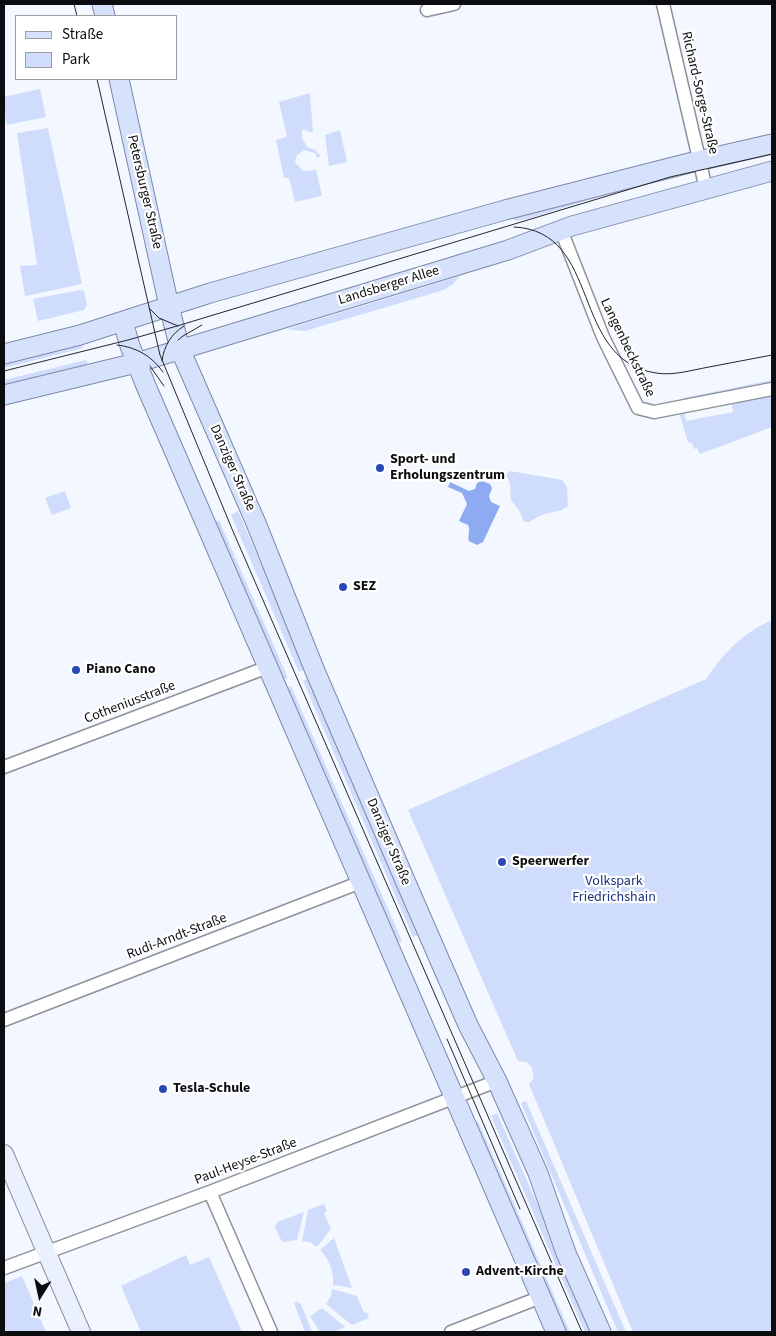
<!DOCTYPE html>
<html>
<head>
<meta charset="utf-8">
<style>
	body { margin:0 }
	#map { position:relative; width:776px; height:1336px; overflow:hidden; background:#f3f7ff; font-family:"Source Sans 3",sans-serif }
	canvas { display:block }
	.frame { position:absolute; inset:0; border:5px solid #0c0d10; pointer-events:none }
	.legend { position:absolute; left:15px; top:15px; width:162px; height:65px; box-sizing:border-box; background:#fff; border:1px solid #9e9e9f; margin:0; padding:6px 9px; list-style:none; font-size:15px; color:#0c0d10 }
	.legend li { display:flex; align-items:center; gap:10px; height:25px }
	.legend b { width:25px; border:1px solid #9e9e9f }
	.north { position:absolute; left:15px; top:1271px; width:50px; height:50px; -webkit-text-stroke:4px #fff; paint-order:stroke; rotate:190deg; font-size:14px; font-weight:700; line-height:20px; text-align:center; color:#0c0d10 }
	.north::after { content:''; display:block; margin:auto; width:18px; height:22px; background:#0c0d10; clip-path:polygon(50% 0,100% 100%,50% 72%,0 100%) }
</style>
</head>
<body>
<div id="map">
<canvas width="776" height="1336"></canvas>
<div class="frame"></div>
<ul class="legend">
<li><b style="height:6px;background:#d6e1fc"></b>Straße</li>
<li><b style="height:14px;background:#cfdcfb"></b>Park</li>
</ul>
<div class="north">N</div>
</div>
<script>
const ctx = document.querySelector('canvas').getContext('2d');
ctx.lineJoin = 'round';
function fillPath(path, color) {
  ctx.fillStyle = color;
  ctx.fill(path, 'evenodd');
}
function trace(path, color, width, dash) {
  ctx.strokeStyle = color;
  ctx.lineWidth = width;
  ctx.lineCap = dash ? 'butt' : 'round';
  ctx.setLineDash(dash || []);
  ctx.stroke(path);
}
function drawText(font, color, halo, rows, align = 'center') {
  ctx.font = font + ' "Source Sans 3",sans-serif';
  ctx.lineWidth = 4.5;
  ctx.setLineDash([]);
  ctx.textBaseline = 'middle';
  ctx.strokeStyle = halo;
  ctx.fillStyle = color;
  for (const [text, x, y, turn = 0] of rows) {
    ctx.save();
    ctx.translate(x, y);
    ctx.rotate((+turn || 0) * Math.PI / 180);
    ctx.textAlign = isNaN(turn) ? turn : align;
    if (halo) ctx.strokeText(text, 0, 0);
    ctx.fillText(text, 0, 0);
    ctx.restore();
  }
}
const green = new Path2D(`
	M 40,89 L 46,117 L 7,125 L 4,112 L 4,97 Z
	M 310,93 L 313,133 L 302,129 L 302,138 L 307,147 L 315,150 L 321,156 L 317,158 L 315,153 L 304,150 L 297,155 L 295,162 L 303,171 L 316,170 L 322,196 L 295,202 L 289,178 L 284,178 L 276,140 L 287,137 L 279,102 Z
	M 48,128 L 82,284 L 25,296 L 20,266 L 37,265 L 17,133 Z
	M 340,130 L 347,162 L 329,166 L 325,135 Z
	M 638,185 L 527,219 L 515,221 L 513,214 Z
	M 460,276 L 453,284 L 444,290 L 305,331 L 287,329 Z
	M 80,290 L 84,291 L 87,305 L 84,310 L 38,321 L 33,299 Z
	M 82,344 L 83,348 L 4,368 L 4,364 Z
	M 86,360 L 88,364 L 4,385 L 4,380 Z
	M 772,380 L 772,384 L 684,402 L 683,398 Z
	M 772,393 L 772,427 L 700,454 L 697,448 L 694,449 L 692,443 L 688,442 L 679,412 L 684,410 L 686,421 L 733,412 L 731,400 Z
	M 510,471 L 562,480 L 567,487 L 568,506 L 562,510 L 541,515 L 529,522 L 525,522 L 523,520 L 520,512 L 511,500 L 510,483 L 506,475 Z
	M 65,491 L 71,508 L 52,515 L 45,498 Z
	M 238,511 L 306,669 L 299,672 L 231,515 Z
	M 219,520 L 288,678 L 280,681 L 212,523 Z
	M 772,620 L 772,1332 L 633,1332 L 529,1084 L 534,1078 L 532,1068 L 527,1062 L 518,1061 L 408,810 L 706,679 C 726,651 741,634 772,620 Z
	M 310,678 L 421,934 L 413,937 L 303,681 Z
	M 291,686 L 402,941 L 394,945 L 284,689 Z
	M 526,1101 L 626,1332 L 618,1332 L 521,1103 Z
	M 497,1113 L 594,1332 L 585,1332 L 491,1116 Z
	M 478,1121 L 570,1332 L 562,1332 L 471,1124 Z
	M 324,1204 L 327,1211 L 324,1213 L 331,1229 L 317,1247 L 310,1242 L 302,1241 L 308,1210 Z
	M 304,1212 L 297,1240 L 282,1242 L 275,1227 L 277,1222 Z
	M 334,1238 L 352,1288 L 333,1285 C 334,1271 330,1261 320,1250 Z
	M 186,1255 L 190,1265 L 209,1257 L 242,1332 L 141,1332 L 121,1286 Z
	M 22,1276 L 46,1332 L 4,1332 L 4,1283 Z
	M 332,1289 L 357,1296 L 364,1313 L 367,1312 L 369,1318 L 352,1325 L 326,1304 L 331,1296 Z
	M 296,1301 L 301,1304 L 312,1332 L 305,1332 L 294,1303 Z
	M 322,1308 L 345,1327 L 333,1332 L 320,1332 L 310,1316 Z`);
const water = new Path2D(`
	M 482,481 L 490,484 L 492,488 L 489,496 L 491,502 L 500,506 L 483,542 L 477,545 L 469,541 C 467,535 471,531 468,525 L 459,521 L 467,504 L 462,493 L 448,487 L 450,482 L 469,491 L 475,489 L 477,483 Z`);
const street = new Path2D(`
	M 663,4 L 706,189
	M 427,10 L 454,4
	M 561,230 L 603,337 L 638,408 L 654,412 L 772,389
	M 4,767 L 268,667
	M 4,1020 L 361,882
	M 210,1192 L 271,1332
	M 4,1268 L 210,1192 L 497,1081
	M 451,1332 L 541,1297`);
const secondary = new Path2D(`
	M 4,1154 L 81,1332`);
const primary = new Path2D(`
	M 102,4 L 105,16
	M 119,79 L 169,306 L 180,349 L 256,523 L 315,671 L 407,885 L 468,1025 L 497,1081 L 538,1173 L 566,1253 L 601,1332
	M 123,322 L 130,346 L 146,386 L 556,1332
	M 4,354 L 80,335 L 210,293 L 505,210 L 689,163 L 772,144
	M 4,395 L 136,363 L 508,250 L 572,226 L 772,171`);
const tram = new Path2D(`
	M 74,4 L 77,16
	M 97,79 L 160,355 L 232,529 L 582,1332
	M 514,227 C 603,231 569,360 656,373 C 673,376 692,370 709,367 C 730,363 751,359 772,355
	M 149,308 L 159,318 L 178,326
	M 178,340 L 183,336 L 202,325
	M 117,345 C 136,347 152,356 163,372
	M 162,361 C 164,346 171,334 184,326
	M 150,366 L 164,386
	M 4,371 L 128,340 L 177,326 L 670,177 L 772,154
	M 447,1039 L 520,1209`);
const markers = [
	[380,468,5,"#2848b7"],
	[343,587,5,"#2848b7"],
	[76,670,5,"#2848b7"],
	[502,862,5,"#2848b7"],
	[163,1089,5,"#2848b7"],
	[466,1272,5,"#2848b7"]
];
const streetNames = [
	["Richard-Sorge-Straße",699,93,77],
	["Petersburger Straße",144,192,77],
	["Landsberger Allee",389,286,-17],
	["Langenbeckstraße",627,348,64],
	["Danziger Straße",232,468,66],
	["Cotheniusstraße",130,703,-21],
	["Danziger Straße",388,842,67],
	["Rudi-Arndt-Straße",177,937,-21],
	["Paul-Heyse-Straße",246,1162,-21]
];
const poiNames = [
	["Sport- und",390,460],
	["Erholungszentrum",390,476],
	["SEZ",353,587],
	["Piano Cano",86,670],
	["Speerwerfer",512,862],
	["Tesla-Schule",173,1089],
	["Advent-Kirche",476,1272]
];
const parkNames = [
	["Volkspark",614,882],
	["Friedrichshain",614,898]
];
fillPath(green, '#cfdcfb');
fillPath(water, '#8eabf1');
trace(street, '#8d919a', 15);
trace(secondary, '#8d919a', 20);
trace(primary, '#7d8aa8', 21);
trace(street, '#fff', 12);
trace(secondary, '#eaf0fe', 18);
trace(primary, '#d6e1fc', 19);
trace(tram, '#25262a', 1);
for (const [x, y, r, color] of markers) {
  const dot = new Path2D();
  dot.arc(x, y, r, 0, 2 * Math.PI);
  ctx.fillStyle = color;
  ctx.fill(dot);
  trace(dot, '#fff', 2);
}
drawText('14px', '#0c0d10', '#fff', streetNames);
drawText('bold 14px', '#0c0d10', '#fff', poiNames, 'left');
drawText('14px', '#1b3382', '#fff', parkNames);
</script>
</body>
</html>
